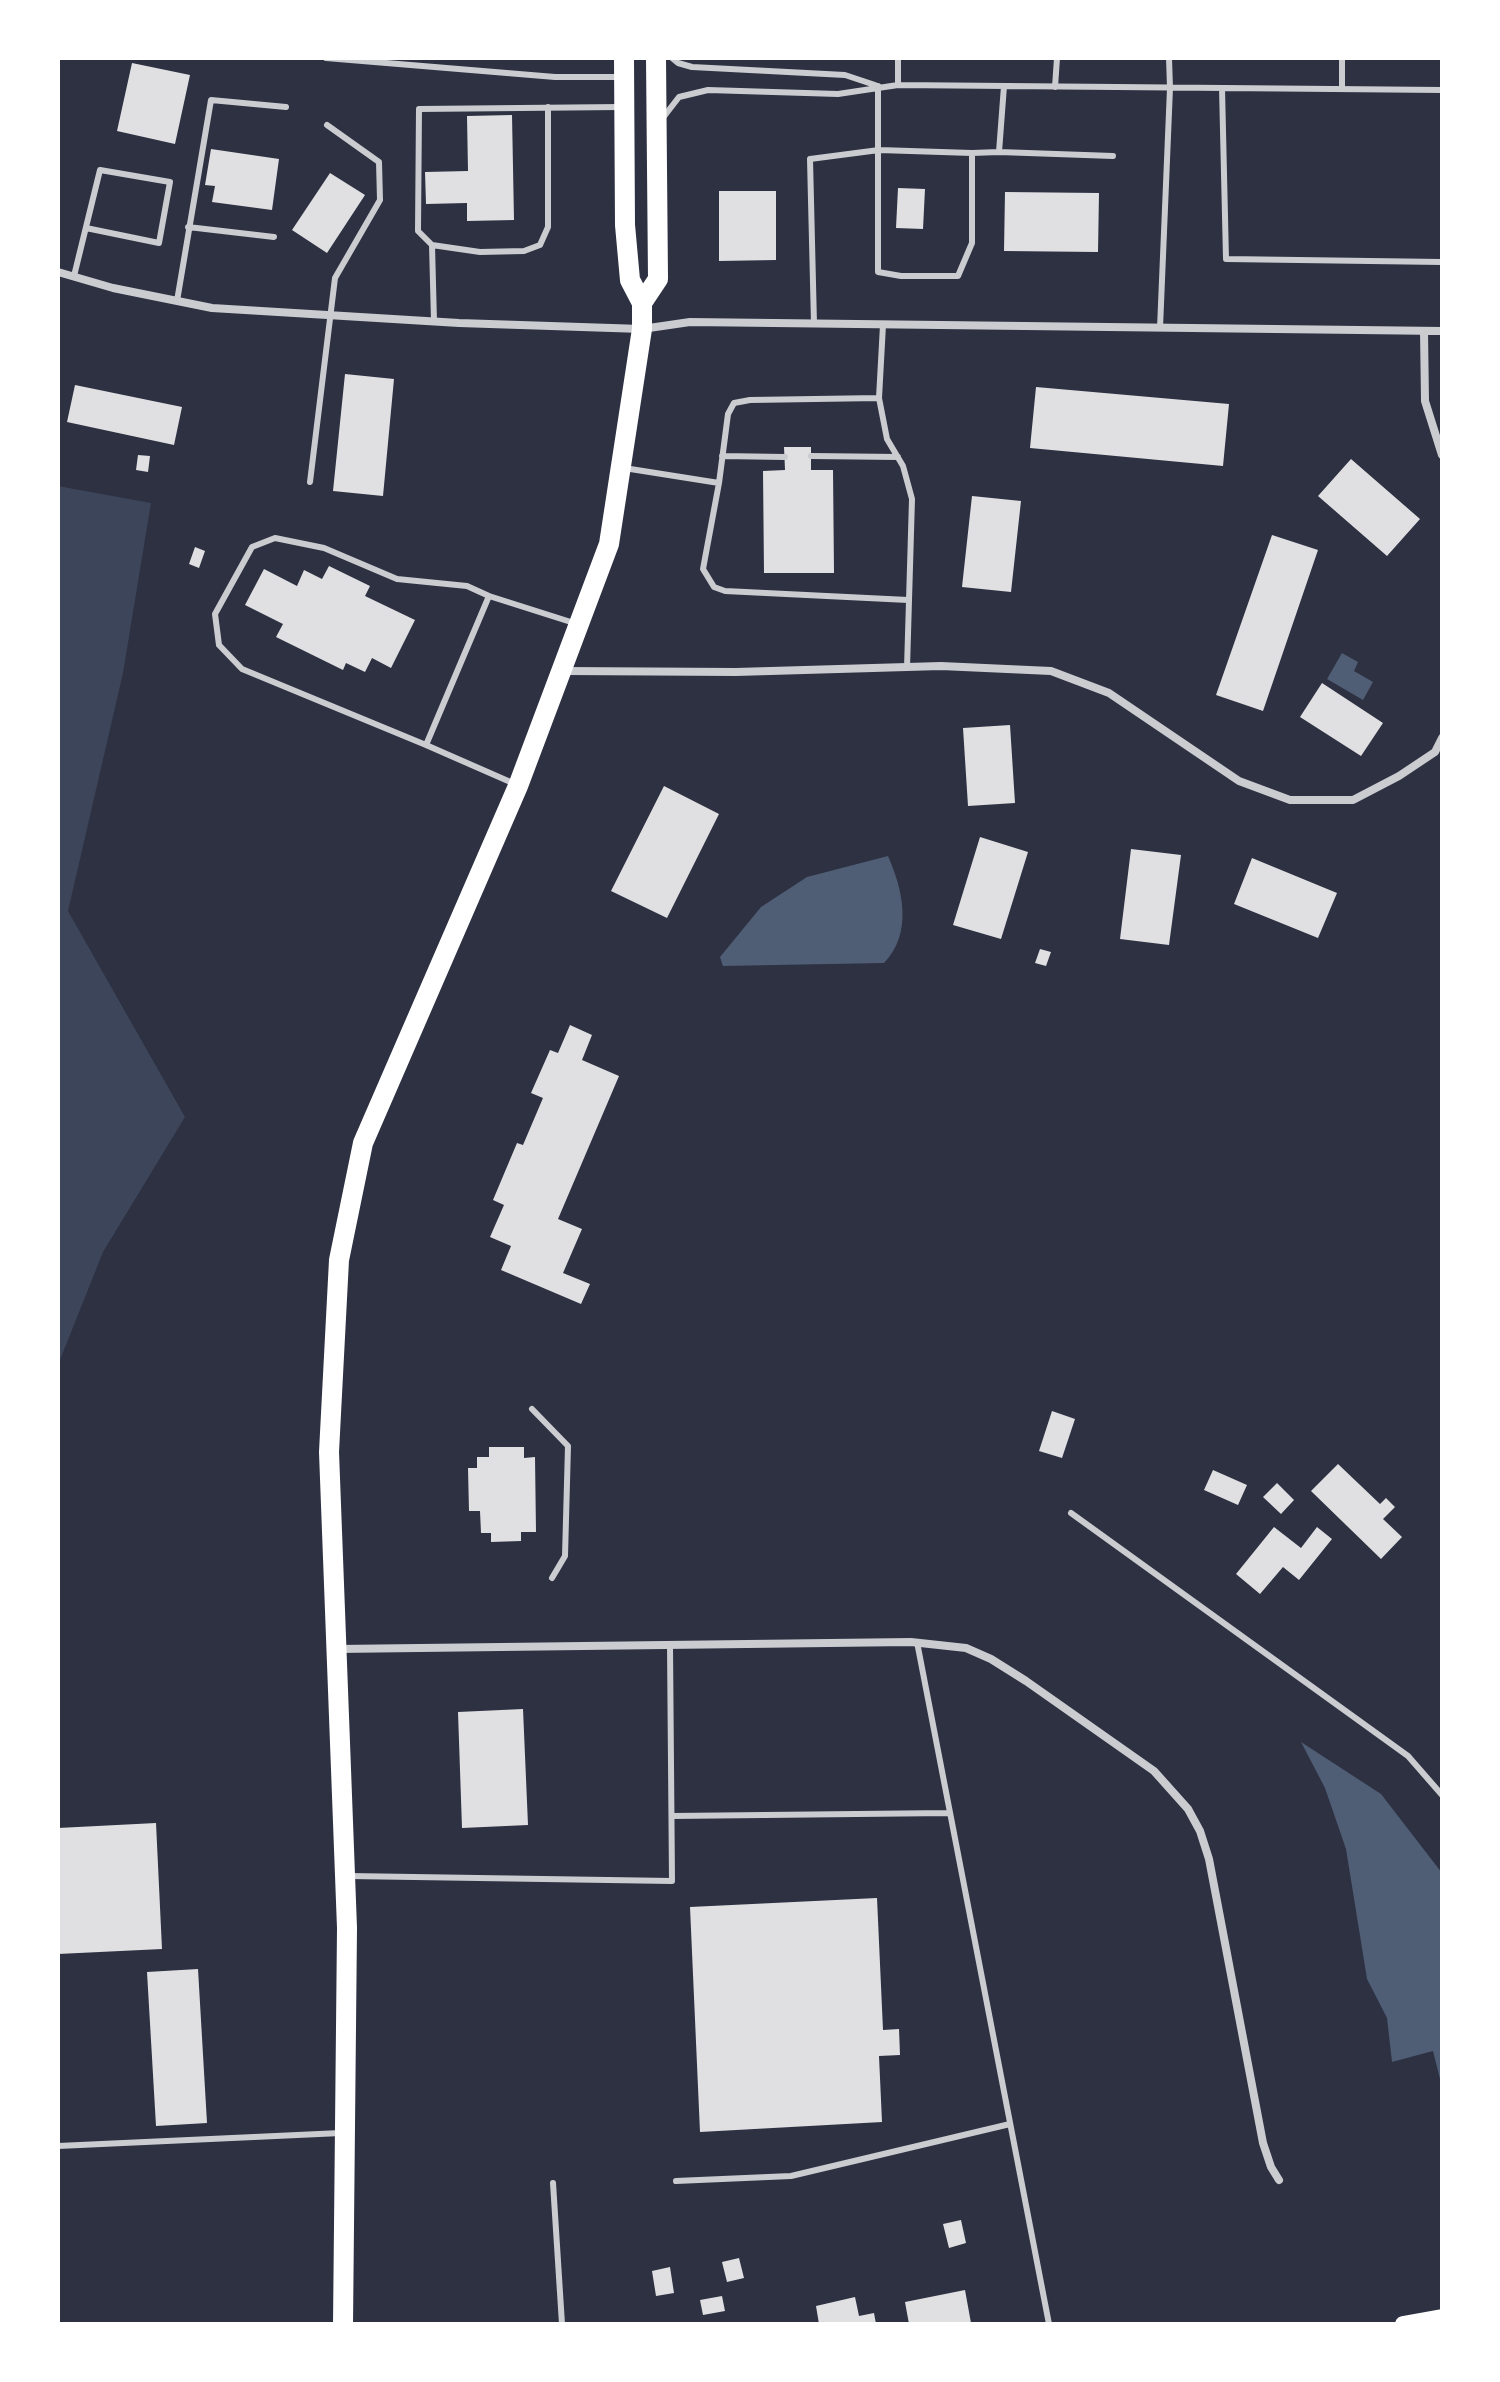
<!DOCTYPE html>
<html>
<head>
<meta charset="utf-8">
<style>
	body { margin:0 }
	#map { position:relative; width:1500px; height:2382px; overflow:hidden; background:#2d3142; font-family:Roboto,sans-serif }
	canvas { display:block }
	.frame { position:absolute; inset:0; border:60px solid #fff; pointer-events:none }
</style>
</head>
<body>
<div id="map">
<canvas width="1500" height="2382"></canvas>
<div class="frame"></div>
</div>
<script>
const ctx = document.querySelector('canvas').getContext('2d');
ctx.lineJoin = 'round';
function fillPath(path, color) {
  ctx.fillStyle = color;
  ctx.fill(path, 'evenodd');
}
function trace(path, color, width, dash) {
  ctx.strokeStyle = color;
  ctx.lineWidth = width;
  ctx.lineCap = dash ? 'butt' : 'round';
  ctx.setLineDash(dash || []);
  ctx.stroke(path);
}
const green = new Path2D(`
	M 58,486 L 151,503 L 123,673 L 68,911 L 185,1117 L 103,1252 L 58,1365 Z`);
const water = new Path2D(`
	M 1342,653 L 1358,662 L 1354,671 L 1373,682 L 1363,700 L 1327,679 Z
	M 888,856 C 903,890 913,933 884,963 L 723,966 L 720,957 L 761,907 L 807,877 Z
	M 1301,1742 L 1381,1794 L 1442,1873 L 1442,2087 L 1433,2051 L 1392,2062 L 1387,2018 L 1367,1979 L 1346,1849 L 1325,1788 Z`);
const building = new Path2D(`
	M 132,63 L 190,75 L 175,144 L 117,131 Z
	M 512,115 L 514,220 L 467,221 L 467,203 L 426,204 L 425,172 L 468,171 L 467,116 Z
	M 211,149 L 279,159 L 272,210 L 212,202 L 215,186 L 205,185 Z
	M 330,173 L 365,195 L 327,253 L 292,230 Z
	M 898,188 L 925,189 L 923,229 L 896,228 Z
	M 719,191 L 776,191 L 776,260 L 719,261 Z
	M 1005,192 L 1099,193 L 1098,252 L 1004,251 Z
	M 345,374 L 394,379 L 383,496 L 333,491 Z
	M 75,385 L 182,407 L 174,445 L 67,422 Z
	M 1036,387 L 1229,404 L 1223,466 L 1030,448 Z
	M 784,447 L 811,447 L 811,470 L 833,470 L 834,573 L 764,573 L 763,471 L 785,470 Z
	M 138,455 L 150,456 L 148,472 L 136,470 Z
	M 1351,459 L 1420,519 L 1387,556 L 1318,496 Z
	M 972,496 L 1021,501 L 1011,592 L 962,587 Z
	M 1272,535 L 1318,550 L 1263,711 L 1216,695 Z
	M 195,547 L 205,551 L 199,568 L 189,564 Z
	M 329,566 L 370,586 L 365,596 L 415,620 L 391,668 L 372,658 L 365,672 L 346,663 L 343,670 L 276,637 L 283,624 L 245,605 L 264,569 L 297,586 L 304,570 L 322,579 Z
	M 1322,683 L 1383,723 L 1361,756 L 1300,717 Z
	M 1010,725 L 1015,803 L 968,806 L 963,728 Z
	M 664,786 L 719,814 L 667,918 L 611,891 Z
	M 980,837 L 1028,852 L 1001,939 L 953,925 Z
	M 1131,849 L 1181,855 L 1169,945 L 1120,939 Z
	M 1252,858 L 1337,893 L 1318,938 L 1234,904 Z
	M 1040,949 L 1051,952 L 1046,966 L 1035,963 Z
	M 570,1025 L 592,1035 L 582,1060 L 619,1076 L 558,1219 L 582,1229 L 563,1273 L 590,1284 L 581,1304 L 501,1270 L 511,1246 L 490,1237 L 504,1205 L 493,1200 L 517,1143 L 523,1145 L 543,1098 L 531,1093 L 550,1050 L 558,1053 Z
	M 1052,1411 L 1075,1419 L 1062,1458 L 1039,1451 Z
	M 489,1447 L 524,1447 L 524,1458 L 535,1457 L 536,1532 L 521,1532 L 521,1541 L 491,1542 L 491,1533 L 481,1533 L 480,1511 L 469,1511 L 468,1468 L 477,1468 L 477,1457 L 489,1457 Z
	M 1338,1464 L 1380,1504 L 1386,1498 L 1395,1507 L 1383,1519 L 1402,1537 L 1381,1559 L 1311,1491 Z
	M 1213,1470 L 1247,1485 L 1238,1505 L 1204,1490 Z
	M 1277,1483 L 1294,1500 L 1281,1514 L 1263,1497 Z
	M 1274,1527 L 1301,1548 L 1317,1527 L 1332,1539 L 1299,1580 L 1283,1567 L 1260,1594 L 1236,1574 Z
	M 523,1709 L 528,1825 L 462,1828 L 458,1712 Z
	M 156,1823 L 162,1949 L 58,1954 L 58,1828 Z
	M 877,1898 L 883,2030 L 899,2029 L 900,2055 L 879,2056 L 882,2122 L 700,2132 L 690,1907 Z
	M 198,1969 L 207,2123 L 156,2126 L 147,1972 Z
	M 961,2220 L 966,2243 L 949,2248 L 943,2224 Z
	M 739,2258 L 744,2278 L 727,2282 L 722,2262 Z
	M 670,2267 L 674,2293 L 656,2296 L 652,2271 Z
	M 965,2290 L 971,2323 L 909,2324 L 905,2302 Z
	M 722,2296 L 725,2311 L 703,2315 L 700,2300 Z
	M 855,2297 L 859,2316 L 874,2313 L 876,2324 L 819,2324 L 816,2306 Z`);
const service = new Path2D(`
	M 326,58 L 555,77 L 622,77
	M 672,58 L 678,63 L 692,67 L 845,75 L 875,85
	M 898,58 L 898,85
	M 878,86 L 878,272 L 901,276 L 958,276 L 972,243 L 972,153 L 999,152 L 1004,86
	M 1055,87 L 1057,58
	M 1222,88 L 1226,259 L 1442,262
	M 1342,89 L 1342,58
	M 548,107 L 548,227 L 540,245 L 524,251 L 480,252 L 432,245 L 418,231 L 419,109 L 620,107
	M 662,119 L 679,97 L 708,90 L 838,94 L 898,85 L 1442,90
	M 999,152 L 1113,156
	M 188,227 L 274,237
	M 432,245 L 434,321
	M 74,276 L 100,170 L 170,182 L 159,243 L 86,228
	M 177,301 L 211,100 L 286,107
	M 814,324 L 810,159 L 879,150 L 972,153
	M 1160,328 L 1170,88 L 1169,58
	M 879,398 L 887,439 L 903,466 L 912,499 L 907,668
	M 722,456 L 785,457
	M 811,456 L 898,457
	M 624,468 L 719,483 L 728,414 L 734,403 L 750,400 L 879,398 L 883,325
	M 310,482 L 335,278 L 380,200 L 379,162 L 327,125
	M 719,483 L 703,569 L 714,587 L 725,591 L 908,600
	M 426,745 L 242,669 L 219,645 L 215,614 L 252,547 L 275,538 L 324,548 L 397,579 L 467,586 L 489,596
	M 515,784 L 426,745 L 489,596 L 574,623
	M 532,1409 L 568,1446 L 565,1556 L 552,1578
	M 1071,1513 L 1408,1756 L 1442,1795
	M 917,1642 L 1049,2324
	M 672,1816 L 949,1813
	M 349,1876 L 672,1881 L 670,1646
	M 58,2146 L 341,2133
	M 676,2181 L 791,2176 L 1010,2124
	M 553,2183 L 562,2324`);
const minor = new Path2D(`
	M 58,272 L 113,288 L 212,308 L 459,323 L 642,329 L 690,322 L 1442,331
	M 1424,331 L 1425,401 L 1442,455
	M 564,671 L 736,672 L 941,666 L 1051,671 L 1109,693 L 1239,781 L 1290,800 L 1353,800 L 1399,776 L 1435,752 L 1442,738
	M 337,1649 L 911,1642 L 966,1648 L 991,1659 L 1026,1681 L 1154,1771 L 1188,1809 L 1200,1831 L 1209,1859 L 1263,2143 L 1271,2167 L 1279,2180`);
const secondary = new Path2D(`
	M 1403,2324 L 1442,2317`);
const primary = new Path2D(`
	M 642,303 L 658,279 L 656,58
	M 343,2324 L 347,1928 L 329,1452 L 339,1260 L 363,1143 L 518,786 L 609,544 L 642,329 L 642,303 L 630,280 L 625,225 L 624,58`);
fillPath(green, '#3c4559');
fillPath(water, '#4f5d75');
fillPath(building, '#e0e0e3');
trace(service, '#caccd0', 6);
trace(minor, '#caccd0', 8);
trace(secondary, '#fff', 16);
trace(primary, '#fff', 20);
</script>
</body>
</html>
